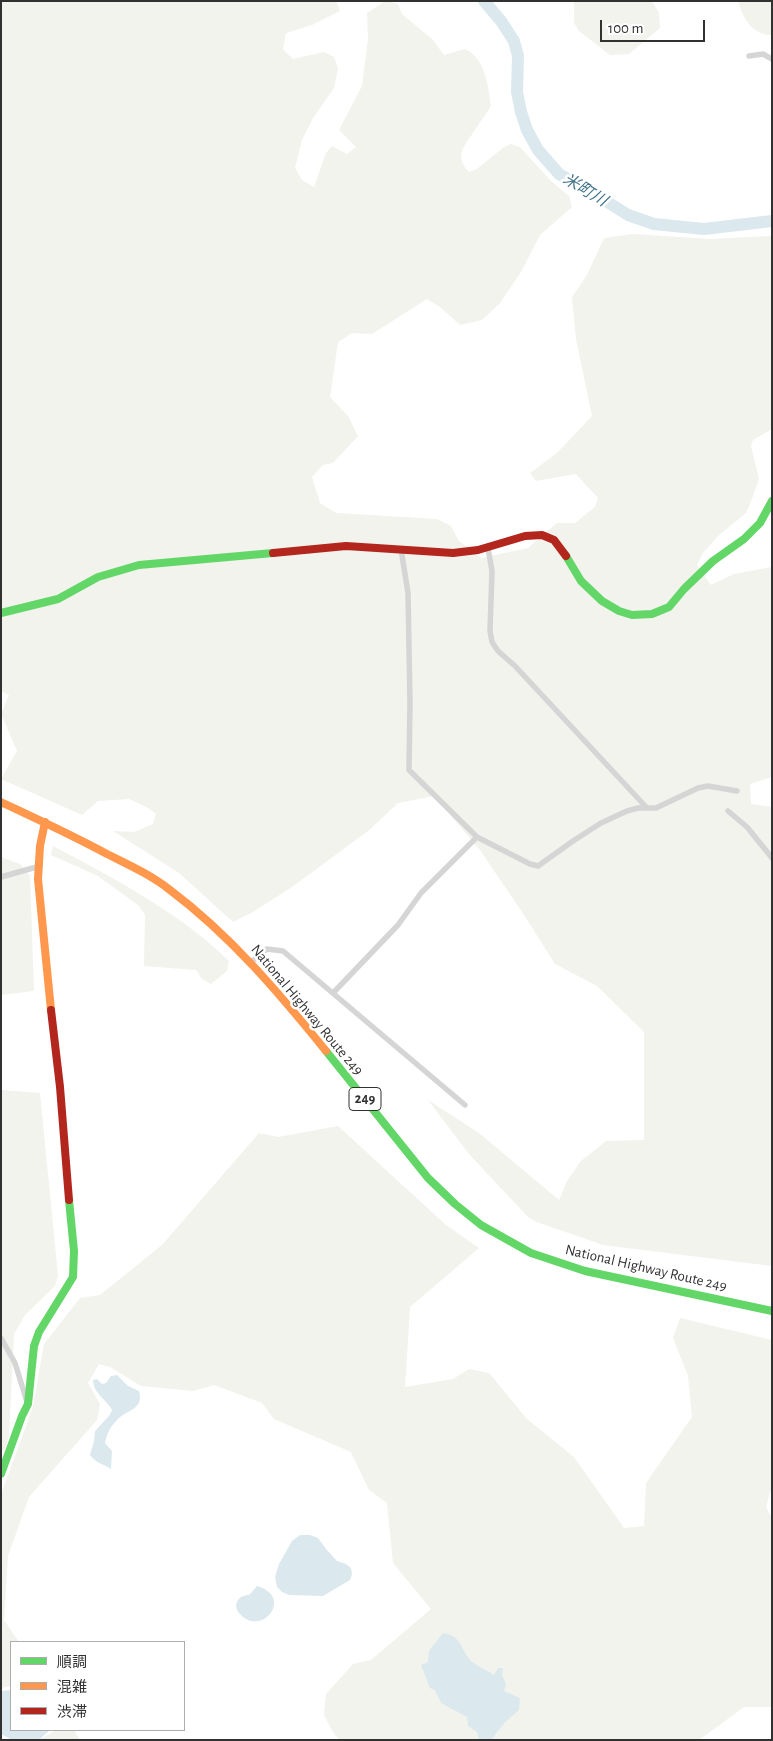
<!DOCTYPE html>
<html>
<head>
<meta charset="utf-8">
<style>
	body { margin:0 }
	#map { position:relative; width:773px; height:1741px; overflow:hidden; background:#fff; font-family:"Alegreya Sans","Noto Sans JP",sans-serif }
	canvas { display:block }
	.frame { position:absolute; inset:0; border:2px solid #313131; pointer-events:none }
	.legend { position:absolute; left:10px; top:1641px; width:175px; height:90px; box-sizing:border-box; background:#fff; border:1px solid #adadad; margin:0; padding:6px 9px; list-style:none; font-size:15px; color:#313131 }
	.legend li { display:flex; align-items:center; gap:10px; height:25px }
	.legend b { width:25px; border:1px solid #adadad }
	.scale { position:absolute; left:600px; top:20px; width:105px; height:22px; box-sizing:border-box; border:2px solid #313131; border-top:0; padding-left:6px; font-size:15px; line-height:18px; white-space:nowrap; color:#313131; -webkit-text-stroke:4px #fff; paint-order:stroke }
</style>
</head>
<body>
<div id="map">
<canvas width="773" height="1741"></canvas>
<div class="frame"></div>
<ul class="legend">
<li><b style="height:6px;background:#63d668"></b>順調</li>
<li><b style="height:6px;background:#ff974d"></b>混雑</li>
<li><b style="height:6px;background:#b3261e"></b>渋滞</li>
</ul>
<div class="scale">100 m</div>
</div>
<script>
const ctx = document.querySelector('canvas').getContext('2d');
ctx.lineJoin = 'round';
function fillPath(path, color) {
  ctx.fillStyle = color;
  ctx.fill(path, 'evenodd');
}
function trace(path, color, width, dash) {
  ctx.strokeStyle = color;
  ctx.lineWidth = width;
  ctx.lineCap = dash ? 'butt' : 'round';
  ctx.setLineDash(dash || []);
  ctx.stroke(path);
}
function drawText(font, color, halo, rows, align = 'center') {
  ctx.font = font + ' "Alegreya Sans","Noto Sans JP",sans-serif';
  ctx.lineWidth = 5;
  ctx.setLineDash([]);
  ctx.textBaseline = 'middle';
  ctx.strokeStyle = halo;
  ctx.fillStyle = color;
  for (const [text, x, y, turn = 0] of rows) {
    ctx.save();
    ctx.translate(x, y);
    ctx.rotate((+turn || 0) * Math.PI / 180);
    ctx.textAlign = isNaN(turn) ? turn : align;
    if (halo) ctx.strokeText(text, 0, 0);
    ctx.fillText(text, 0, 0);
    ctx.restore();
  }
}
const green = new Path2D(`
	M 1,1 L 336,1 L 340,11 L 312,25 L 286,33 L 283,49 L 293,59 L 324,52 L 334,57 L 338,68 L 334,88 L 313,118 L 302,140 L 295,168 L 302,180 L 314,187 L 326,153 L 332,146 L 347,154 L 356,147 L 339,130 L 362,86 L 368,39 L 367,13 L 385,1 L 398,4 L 402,14 L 432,39 L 444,55 L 465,49 C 486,59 488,86 491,106 C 486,114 480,122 475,130 C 465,145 453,156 469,172 L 477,169 L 504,147 L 511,144 L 520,147 L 551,181 L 569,196 L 572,207 L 540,235 L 521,272 L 500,303 L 482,320 L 460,325 L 440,307 L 427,299 L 372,334 L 352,333 L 338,342 L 330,397 L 348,416 L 358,436 L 333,463 L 323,465 L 312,477 L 320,503 L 336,513 L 437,519 L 451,526 L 459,541 L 481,558 L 528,548 L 557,523 L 575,523 L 595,507 L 598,498 L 576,474 L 536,481 L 530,473 L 557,453 L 592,416 L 576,339 L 572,297 L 587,275 L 604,238 L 633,234 L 709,239 L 772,236 L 772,429 L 753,440 L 751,446 L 759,479 L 750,504 L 746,513 L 718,536 L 703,553 L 697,565 L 711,585 L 734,574 L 772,567 L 772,777 L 750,784 L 751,804 L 772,807 L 772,1266 L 603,1245 L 537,1222 L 528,1217 L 469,1154 L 428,1100 L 479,1133 L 559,1200 L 567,1181 L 581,1161 L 606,1141 L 644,1140 L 644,1032 L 597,986 L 555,964 L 524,915 L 480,850 L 434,796 L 398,803 L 368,831 L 292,887 L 253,912 L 233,922 L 179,873 L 113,831 L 134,832 L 153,824 L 156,814 L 148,808 L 129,799 L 98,801 L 82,815 L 1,779 L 17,751 L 1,714 L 9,695 L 1,691 Z
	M 574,1 L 652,1 L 659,13 L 660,28 L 629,54 L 610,55 L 579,31 L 574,23 Z
	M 738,1 L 772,1 L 772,35 C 752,35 743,18 738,1 Z
	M 53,846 C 113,878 179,912 229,961 L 227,971 L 211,984 L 202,979 L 196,970 L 144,966 L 145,915 L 139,906 L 98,876 L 51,855 Z
	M 1,857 L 20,864 L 30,876 L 34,991 L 1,995 Z
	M 1,1090 L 40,1093 L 58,1276 L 55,1286 L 25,1315 L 14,1334 L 9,1435 L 4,1451 L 1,1450 Z
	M 338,1126 L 446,1225 L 479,1248 L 410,1307 L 405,1387 L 453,1379 L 469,1369 L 489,1373 L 527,1419 L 574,1457 L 624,1528 L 644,1526 L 646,1483 L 692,1417 L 688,1376 L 673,1338 L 680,1318 L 772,1340 L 772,1491 L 770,1492 L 766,1507 L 772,1518 L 772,1707 L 744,1707 L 699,1740 L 340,1740 L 334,1734 L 324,1715 L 326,1694 L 353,1664 L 371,1660 L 431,1609 L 393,1563 L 387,1503 L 369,1490 L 351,1452 L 274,1419 L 262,1403 L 214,1385 L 193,1391 L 141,1386 L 110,1367 L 99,1364 L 88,1383 L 100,1404 L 97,1420 L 29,1497 L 8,1556 L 4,1620 L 19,1642 L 11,1642 L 11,1686 L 1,1688 L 1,1494 L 33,1407 L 44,1344 L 80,1298 L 100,1295 L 162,1245 L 259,1133 L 278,1137 Z
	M 56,1730 L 74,1730 L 80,1740 L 39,1740 Z`);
const water = new Path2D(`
	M 117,1375 L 128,1386 L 139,1391 C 144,1410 128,1409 118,1419 C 110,1427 107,1433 105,1443 L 112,1451 L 111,1469 C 103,1464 96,1463 90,1455 L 94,1441 L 95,1431 L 109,1416 L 112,1410 C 106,1399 93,1393 93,1380 L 97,1379 L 102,1384 L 106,1383 L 111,1376 Z
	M 300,1535 L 310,1535 L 318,1538 L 326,1549 L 337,1561 L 346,1564 L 351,1568 L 352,1574 L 350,1580 L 323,1596 L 289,1595 L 282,1592 L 277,1587 L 275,1577 L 279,1564 L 292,1541 Z
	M 257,1586 C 295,1597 261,1639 239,1613 C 232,1604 239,1595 249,1595 Z
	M 443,1633 C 462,1636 460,1648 470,1660 C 476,1666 487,1670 494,1675 L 498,1668 L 503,1668 L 502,1675 L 506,1684 L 504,1691 L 520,1698 L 519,1710 L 505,1722 L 491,1740 L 479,1740 L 477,1732 L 468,1726 L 467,1717 L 441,1703 L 435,1690 L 430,1688 L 421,1665 L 428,1662 L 429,1651 Z
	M 11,1690 L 11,1730 L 50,1730 L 39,1740 L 12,1740 L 1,1734 L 1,1691 Z`);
const river = new Path2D(`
	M 484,1 L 501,21 L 514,41 L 518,56 L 517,92 L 521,112 L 527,130 L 538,150 L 559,174 L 587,189 L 628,215 L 654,224 L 704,229 L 772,221`);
const street = new Path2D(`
	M 749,56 L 763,54 L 772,59
	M 488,548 L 492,571 L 490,631 L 492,642 L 498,651 L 515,666 L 647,808
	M 401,549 L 408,593 L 410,703 L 409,770 L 477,837 L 530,864 L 538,866 L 573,841 L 601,823 L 627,811 L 638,808 L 656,808 L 698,788 L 708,786 L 737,791
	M 728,811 L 747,827 L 772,858
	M 1,877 L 40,866
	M 251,962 L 267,949 L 283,951 L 465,1105
	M 334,992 L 398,925 L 421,893 L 477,837
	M 1,1338 L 15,1363 L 27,1402`);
const fast = new Path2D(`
	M 566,556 L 581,581 L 602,601 L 619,611 L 632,615 L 652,614 L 669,607 L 684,589 L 713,561 L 744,539 L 760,523 L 772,501
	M 1,613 L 58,599 L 98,577 L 139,565 L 273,553
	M 326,1051 L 428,1178 L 455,1204 L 481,1225 L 531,1253 L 585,1271 L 772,1311
	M 1,1474 L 22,1416 L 28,1404 L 34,1346 L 39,1332 L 73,1277 L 74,1251 L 69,1200`);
const slow = new Path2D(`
	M 1,802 C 37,819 72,835 107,854 C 129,865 151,875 170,890 C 230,935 279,993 326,1051
	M 45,822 L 40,846 L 38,879 L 51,1010`);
const jam = new Path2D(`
	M 273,553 L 346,546 L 453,553 L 478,550 L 525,536 L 542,535 L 554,540 L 566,556
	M 51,1010 L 60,1087 L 69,1200`);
const shields = [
	[365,1099,32]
];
const shieldNames = [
	["249",365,1099]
];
const streetNames = [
	["National Highway Route 249",307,1010,50],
	["National Highway Route 249",646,1268,13]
];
const waterNames = [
	["米町川",585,190,31]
];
fillPath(green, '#f1f3ec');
fillPath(water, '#dbe9ef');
trace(river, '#dbe9ef', 12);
trace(street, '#d5d5d5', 5.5);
trace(fast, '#63d668', 8);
trace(slow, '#ff974d', 8);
trace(jam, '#b3261e', 8);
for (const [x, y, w] of shields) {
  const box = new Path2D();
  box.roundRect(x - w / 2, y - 11.5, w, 23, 4);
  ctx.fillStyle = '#fff';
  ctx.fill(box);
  trace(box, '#313131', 1);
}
drawText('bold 14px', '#313131', null, shieldNames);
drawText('15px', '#313131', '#fff', streetNames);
drawText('italic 16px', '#45758c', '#fff', waterNames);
</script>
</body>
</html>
